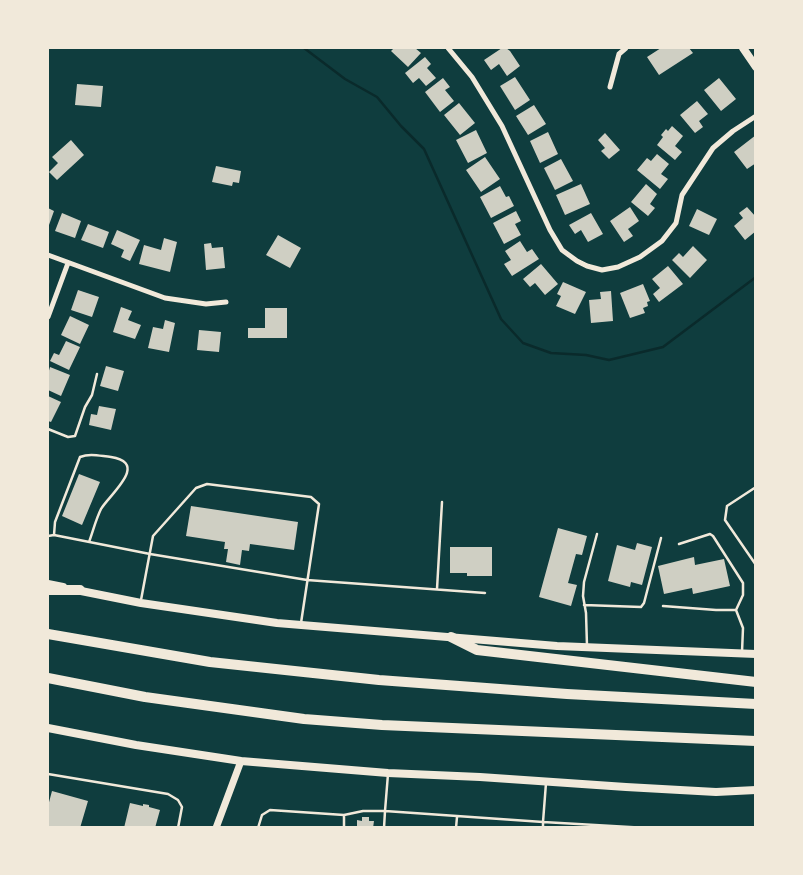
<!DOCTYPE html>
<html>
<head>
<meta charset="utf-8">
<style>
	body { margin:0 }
	#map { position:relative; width:803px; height:875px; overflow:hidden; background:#0f3d3e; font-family:"Titillium Web",sans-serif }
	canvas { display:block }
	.frame { position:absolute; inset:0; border:49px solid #f1e9da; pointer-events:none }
</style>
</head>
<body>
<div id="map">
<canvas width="803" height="875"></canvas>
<div class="frame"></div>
</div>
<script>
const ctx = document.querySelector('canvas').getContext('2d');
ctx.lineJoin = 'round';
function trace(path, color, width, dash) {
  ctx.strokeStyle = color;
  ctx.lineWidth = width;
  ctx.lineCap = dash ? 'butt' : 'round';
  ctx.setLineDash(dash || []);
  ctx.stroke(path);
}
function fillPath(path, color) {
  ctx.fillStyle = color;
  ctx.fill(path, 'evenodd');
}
const stream = new Path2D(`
	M 304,48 L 345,79 L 377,97 L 401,126 L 424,149 L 501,319 L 523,343 L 551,353 L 586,355 L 609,360 L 663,347 L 756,277`);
const building = new Path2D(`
	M 394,48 L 415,48 L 421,53 L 408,67 L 391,51 Z
	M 502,48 L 506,48 L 510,51 L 520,66 L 507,76 L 499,64 L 491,70 L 484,60 Z
	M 661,48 L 689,48 L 693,53 L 659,75 L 647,57 Z
	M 425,57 L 431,64 L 427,68 L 436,78 L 426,86 L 419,78 L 413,83 L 405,73 Z
	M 515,77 L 530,100 L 515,110 L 500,86 Z
	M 443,78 L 450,87 L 445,90 L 454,101 L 440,112 L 425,92 Z
	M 719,78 L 736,99 L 721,111 L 704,90 Z
	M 77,84 L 103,86 L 101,107 L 75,105 Z
	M 697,101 L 708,114 L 699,121 L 703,127 L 695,133 L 680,115 Z
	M 459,103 L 475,123 L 460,135 L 444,115 Z
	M 534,105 L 546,124 L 528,135 L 516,116 Z
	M 672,126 L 683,136 L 675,146 L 682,152 L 675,160 L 657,145 L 663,137 L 661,135 L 666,129 L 668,131 Z
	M 476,130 L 487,153 L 468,163 L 456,140 Z
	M 548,132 L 558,154 L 540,163 L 530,141 Z
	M 605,133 L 620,150 L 609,159 L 601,151 L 605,148 L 598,140 Z
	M 756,135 L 756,163 L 747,169 L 734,152 Z
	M 71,140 L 84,155 L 57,180 L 49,172 L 58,163 L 52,157 Z
	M 657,154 L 669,164 L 661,174 L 668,179 L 660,189 L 637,170 L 647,158 L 651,161 Z
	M 485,157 L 500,179 L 481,192 L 466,170 Z
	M 561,159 L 573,181 L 555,190 L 544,168 Z
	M 216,166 L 241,171 L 239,183 L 233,182 L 232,186 L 212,182 Z
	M 581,184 L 590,204 L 565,215 L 556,195 Z
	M 646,184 L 657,194 L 650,204 L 655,208 L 648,216 L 631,202 Z
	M 500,186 L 506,197 L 509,196 L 514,206 L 491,218 L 480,197 Z
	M 630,207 L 639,221 L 628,229 L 633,236 L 624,242 L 610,221 Z
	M 747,207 L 756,217 L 756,231 L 745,240 L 734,226 L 743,218 L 739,213 Z
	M 48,208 L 54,211 L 49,225 L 48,224 Z
	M 697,209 L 717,219 L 709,235 L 689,226 Z
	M 516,211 L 521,221 L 515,224 L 521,235 L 504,244 L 493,223 Z
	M 62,213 L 81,221 L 75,238 L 55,231 Z
	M 591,213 L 603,234 L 588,242 L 581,230 L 575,234 L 569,225 Z
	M 88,224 L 109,232 L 103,248 L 81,240 Z
	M 117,230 L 140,240 L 130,261 L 121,257 L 124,250 L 111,244 Z
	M 278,235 L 301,248 L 290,268 L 266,255 Z
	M 164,238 L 177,242 L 170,272 L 139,264 L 144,245 L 161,250 Z
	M 520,241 L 527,252 L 532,249 L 539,259 L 512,276 L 504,264 L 511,260 L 505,251 Z
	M 211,243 L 212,248 L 223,247 L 225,268 L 206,270 L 204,244 Z
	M 693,246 L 707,260 L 690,278 L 672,260 L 679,253 L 683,257 Z
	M 541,264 L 558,284 L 545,295 L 535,283 L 530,287 L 523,279 Z
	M 668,266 L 683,284 L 659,302 L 653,294 L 660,288 L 652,279 Z
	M 563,282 L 586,292 L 575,314 L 556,306 L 561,296 L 557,294 Z
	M 643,284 L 650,301 L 647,302 L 648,306 L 643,308 L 645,313 L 630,318 L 620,293 Z
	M 78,290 L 99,297 L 92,317 L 71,310 Z
	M 611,291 L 613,321 L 591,323 L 589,300 L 601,299 L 600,292 Z
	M 121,307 L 132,311 L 128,320 L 141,325 L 135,339 L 113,332 Z
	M 265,308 L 287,308 L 287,338 L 248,338 L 248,328 L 265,328 Z
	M 70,316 L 89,325 L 80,344 L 61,335 Z
	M 165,320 L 175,323 L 169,352 L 148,348 L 153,327 L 163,329 Z
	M 199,330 L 221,332 L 219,352 L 197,350 Z
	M 66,341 L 80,347 L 69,370 L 50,361 L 54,353 L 59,355 Z
	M 106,366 L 124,371 L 118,391 L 100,386 Z
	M 50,367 L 70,375 L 61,396 L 48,390 L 48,374 Z
	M 48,396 L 61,402 L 51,422 L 48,421 Z
	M 99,406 L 116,409 L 111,430 L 89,425 L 91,414 L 97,415 Z
	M 79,474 L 100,482 L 82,525 L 62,516 Z
	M 191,506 L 298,522 L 294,550 L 250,544 L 249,551 L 242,550 L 240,565 L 226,562 L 228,549 L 224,549 L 225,542 L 186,536 Z
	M 558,528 L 587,536 L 582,555 L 576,554 L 568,583 L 577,585 L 571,606 L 539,597 Z
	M 637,543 L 652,547 L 642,585 L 631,582 L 630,587 L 608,581 L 617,545 L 635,550 Z
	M 450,547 L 492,547 L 492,576 L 467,576 L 467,573 L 450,573 Z
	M 694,557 L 695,565 L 724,559 L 730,586 L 693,594 L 692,588 L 664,594 L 658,566 Z
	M 52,791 L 88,801 L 80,828 L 48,828 L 48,806 Z
	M 130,803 L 143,806 L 143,804 L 149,805 L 149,807 L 160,810 L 155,828 L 124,828 Z
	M 362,817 L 369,817 L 369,821 L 374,821 L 373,828 L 357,828 L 357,820 L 362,821 Z`);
const service = new Path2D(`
	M 48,429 L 68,437 L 75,436 L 85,407 L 92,395 L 97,374
	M 756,487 L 727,506 L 725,520 L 756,565
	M 54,535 L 55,522 L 80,457 C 90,453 100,456 111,457 C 150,463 109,495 101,509 C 96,519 93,531 89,542
	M 48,536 L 54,535 L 150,554 L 307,580 L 485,593
	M 679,544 L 710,534 L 713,536 L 743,583 L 743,595 L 736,610
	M 437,589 L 442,502
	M 141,600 L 153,536 L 196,488 L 207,484 L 311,497 L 319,504 L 301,623
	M 584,605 L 641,607 L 644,603 L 661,538
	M 663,606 L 716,610 L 736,610 L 743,628 L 742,652
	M 587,646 L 586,613 L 583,596 L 584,582 L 597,534
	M 48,774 L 168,794 L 178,800 L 182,807 L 178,828
	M 388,774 L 385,811 L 543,822 L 543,828
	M 546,783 L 543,822 L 647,828
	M 344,815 L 363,811 L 385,811 L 384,828
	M 258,828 L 262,815 L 270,810 L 344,815 L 344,828
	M 456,828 L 457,817`);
const minor = new Path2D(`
	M 448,48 L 472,77 L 502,126 L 550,230 L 562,250 L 577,261 L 587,266 L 602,270 L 618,267 L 640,257 L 662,241 L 676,223 L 682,195 L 713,148 L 733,131 L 756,116
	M 610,87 L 619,54 L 626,48
	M 48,255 L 165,298 L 206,304 L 226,302
	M 48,317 L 68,263`);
const tertiary = new Path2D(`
	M 216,828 L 241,761`);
const secondary = new Path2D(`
	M 743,48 L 756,67
	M 48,584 L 63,587
	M 76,590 L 141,603 L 277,623 L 557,646 L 756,654
	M 48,728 L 136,745 L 241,761 L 388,773 L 480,777 L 626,787 L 716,792 L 756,790`);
const motorway = new Path2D(`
	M 48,590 L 80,590
	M 48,634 L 210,662 L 379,680 L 567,694 L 756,704
	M 451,637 L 477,650 L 756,682
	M 48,678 L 145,697 L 304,719 L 382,725 L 756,741`);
trace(stream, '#0a2a2b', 2.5);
fillPath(building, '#cfcfc3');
trace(service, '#f1e9da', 2.5);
trace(minor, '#f1e9da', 5);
trace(tertiary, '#f1e9da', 7);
trace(secondary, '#f1e9da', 8);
trace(motorway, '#f1e9da', 10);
</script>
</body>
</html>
